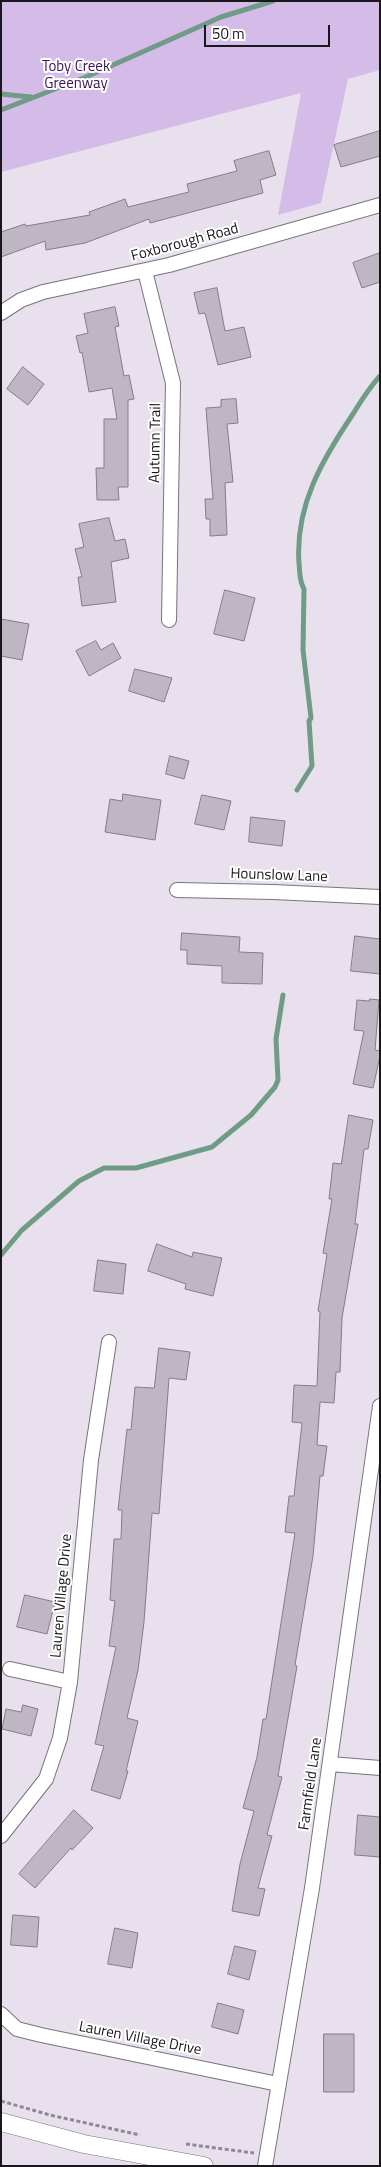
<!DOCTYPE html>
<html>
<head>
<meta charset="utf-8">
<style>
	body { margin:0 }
	#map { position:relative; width:381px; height:2167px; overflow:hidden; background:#e8e1ed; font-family:"Titillium Web",sans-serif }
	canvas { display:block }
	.frame { position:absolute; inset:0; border:2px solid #19171b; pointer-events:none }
	.scale { position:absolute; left:204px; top:25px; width:126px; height:22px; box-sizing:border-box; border:2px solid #19171b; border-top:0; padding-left:6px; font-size:15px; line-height:18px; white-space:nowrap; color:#19171b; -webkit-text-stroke:4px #fff; paint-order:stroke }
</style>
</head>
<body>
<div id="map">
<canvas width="381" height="2167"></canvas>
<div class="frame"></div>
<div class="scale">50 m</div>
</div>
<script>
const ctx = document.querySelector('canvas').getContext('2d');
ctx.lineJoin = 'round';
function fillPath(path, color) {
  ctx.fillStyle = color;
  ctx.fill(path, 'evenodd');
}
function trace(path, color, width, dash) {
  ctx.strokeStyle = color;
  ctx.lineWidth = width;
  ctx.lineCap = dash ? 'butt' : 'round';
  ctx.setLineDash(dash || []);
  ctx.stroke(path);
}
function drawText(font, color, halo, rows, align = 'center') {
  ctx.font = font + ' "Titillium Web",sans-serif';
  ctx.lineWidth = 4;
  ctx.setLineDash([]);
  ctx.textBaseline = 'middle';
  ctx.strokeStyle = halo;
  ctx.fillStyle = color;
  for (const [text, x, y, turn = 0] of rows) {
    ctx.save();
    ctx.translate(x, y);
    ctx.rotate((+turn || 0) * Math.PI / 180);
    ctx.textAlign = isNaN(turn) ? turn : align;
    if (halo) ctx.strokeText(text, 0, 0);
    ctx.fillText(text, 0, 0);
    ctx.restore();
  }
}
const green = new Path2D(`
	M 1,1 L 380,1 L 380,70 L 348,79 L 321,203 L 278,215 L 301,93 L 1,172 Z`);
const stream = new Path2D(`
	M 1,94 L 31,97
	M 1,110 L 86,77 L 221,17 L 273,1
	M 297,790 L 312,766 L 309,721 L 311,718 L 303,650 L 304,589 C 299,581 300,572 299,563 C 295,506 322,460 353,414 C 361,401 369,388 380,376
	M 1,1255 L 22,1230 L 79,1181 L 104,1168 L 136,1168 L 212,1147 L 251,1115 L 275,1087 L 278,1080 L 276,1039 L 283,995`);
const building = new Path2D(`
	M 380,131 L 380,156 L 341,167 L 334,145 Z
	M 269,151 L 276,175 L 260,180 L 263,193 L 150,223 L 149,219 L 85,243 L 46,250 L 45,241 L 1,257 L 1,232 L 25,224 L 26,226 L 90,215 L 89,212 L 125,199 L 128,207 L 189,192 L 187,184 L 237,171 L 234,161 Z
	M 380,253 L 380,282 L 362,288 L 353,263 Z
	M 217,288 L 225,331 L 244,327 L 251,357 L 218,365 L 205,313 L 199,314 L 194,293 Z
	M 115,307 L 119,326 L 115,327 L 124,376 L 129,375 L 134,399 L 128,400 L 128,487 L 118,487 L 119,500 L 97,500 L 96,468 L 104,468 L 104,419 L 117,419 L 112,388 L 89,392 L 82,352 L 80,353 L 76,336 L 88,333 L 84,314 Z
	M 23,367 L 44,384 L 28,405 L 7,389 Z
	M 236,399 L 238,423 L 227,424 L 233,482 L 225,483 L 227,535 L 210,536 L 210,519 L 206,519 L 205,499 L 213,499 L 206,408 L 221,407 L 221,400 Z
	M 109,518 L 115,541 L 125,539 L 129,558 L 111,562 L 116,602 L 82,606 L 78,577 L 82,577 L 75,549 L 84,547 L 79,524 Z
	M 225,590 L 255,598 L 244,641 L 214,634 Z
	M 1,619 L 29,624 L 22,660 L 1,656 Z
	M 96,641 L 101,650 L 113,643 L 121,658 L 89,676 L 76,651 Z
	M 135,669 L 172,678 L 164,702 L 129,691 Z
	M 170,756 L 189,761 L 184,779 L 166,774 Z
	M 123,794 L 161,800 L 155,840 L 105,832 L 110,799 L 122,801 Z
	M 202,795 L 231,801 L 224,830 L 195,824 Z
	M 251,817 L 285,821 L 282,846 L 249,842 Z
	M 182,933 L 240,937 L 239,952 L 263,953 L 262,984 L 222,983 L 222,966 L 187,964 L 187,950 L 181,950 Z
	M 355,936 L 380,939 L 380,974 L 351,971 Z
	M 370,999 L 379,1000 L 375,1050 L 380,1051 L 380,1056 L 373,1088 L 353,1084 L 364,1031 L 354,1030 L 357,1000 L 369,1001 Z
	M 349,1115 L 373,1120 L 368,1149 L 364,1149 L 355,1224 L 358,1224 L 342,1318 L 340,1372 L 336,1372 L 334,1403 L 320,1402 L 317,1445 L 327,1446 L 323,1476 L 320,1476 L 313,1556 L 295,1665 L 297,1666 L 278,1776 L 282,1777 L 267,1835 L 272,1836 L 258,1888 L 265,1889 L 259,1916 L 232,1911 L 240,1864 L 254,1811 L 243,1808 L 257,1757 L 263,1719 L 266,1719 L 295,1533 L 285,1532 L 289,1496 L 294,1496 L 302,1423 L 292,1422 L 294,1385 L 317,1386 L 320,1312 L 318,1311 L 327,1254 L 323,1253 L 332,1199 L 329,1199 L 333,1163 L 341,1164 Z
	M 157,1244 L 192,1257 L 193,1252 L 222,1258 L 213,1296 L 185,1289 L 186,1284 L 148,1271 Z
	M 98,1260 L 126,1264 L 123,1294 L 94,1291 Z
	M 159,1348 L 190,1352 L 186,1380 L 169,1378 L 159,1514 L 152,1513 L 144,1622 L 138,1670 L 127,1718 L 138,1721 L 126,1771 L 128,1771 L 120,1799 L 91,1790 L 104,1746 L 95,1744 L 116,1647 L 109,1646 L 115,1601 L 110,1600 L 114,1539 L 121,1539 L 122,1510 L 118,1510 L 127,1429 L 131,1430 L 135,1387 L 154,1388 Z
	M 25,1595 L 55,1602 L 47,1634 L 17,1627 Z
	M 23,1705 L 38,1709 L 31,1736 L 2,1729 L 6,1709 L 21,1712 Z
	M 74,1810 L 93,1828 L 72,1850 L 71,1848 L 35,1888 L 19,1874 Z
	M 358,1815 L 380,1817 L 380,1857 L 355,1855 Z
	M 13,1915 L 39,1917 L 37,1947 L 11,1945 Z
	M 115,1928 L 138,1933 L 132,1968 L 108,1964 Z
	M 235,1946 L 256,1951 L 249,1980 L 228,1974 Z
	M 218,2003 L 244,2010 L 238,2034 L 212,2027 Z
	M 324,2034 L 354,2034 L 354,2092 L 324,2092 Z`);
const path = new Path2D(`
	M 1,2101 L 50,2115 L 140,2135
	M 186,2144 L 254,2153`);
const minor = new Path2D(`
	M 145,271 L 173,383 L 169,620
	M 1,313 L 21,300 L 43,292 L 169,265 L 380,205
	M 177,890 L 273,892 L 380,897
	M 10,1669 L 70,1682
	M 330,1764 L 380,1768
	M 1,1836 L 46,1779 L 60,1738 L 70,1682 L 91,1460 L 109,1342
	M 1,2014 L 17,2029 L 41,2035 L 278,2084
	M 265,2166 L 312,1888 L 380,1406`);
const tertiary = new Path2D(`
	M 1,2122 L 84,2144 L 204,2166`);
const parkNames = [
	["Toby Creek",76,67],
	["Greenway",76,84]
];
const streetNames = [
	["Foxborough Road",185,243,-15],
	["Autumn Trail",156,443,-89],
	["Hounslow Lane",279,876,2],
	["Lauren Village Drive",62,1596,-85],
	["Farmfield Lane",311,1784,-82],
	["Lauren Village Drive",140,2039,11]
];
fillPath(green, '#d5bce8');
trace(stream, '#709b87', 5);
fillPath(building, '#beb7c3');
trace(building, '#837d87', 1);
trace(minor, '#79737e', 16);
trace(tertiary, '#79737e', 19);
trace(path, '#8d8891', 3, [4, 2.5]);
trace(minor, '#fff', 14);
trace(tertiary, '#fff', 18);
drawText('15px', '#3a1550', '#fff', parkNames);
drawText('15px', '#19171b', '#fff', streetNames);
</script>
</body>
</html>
